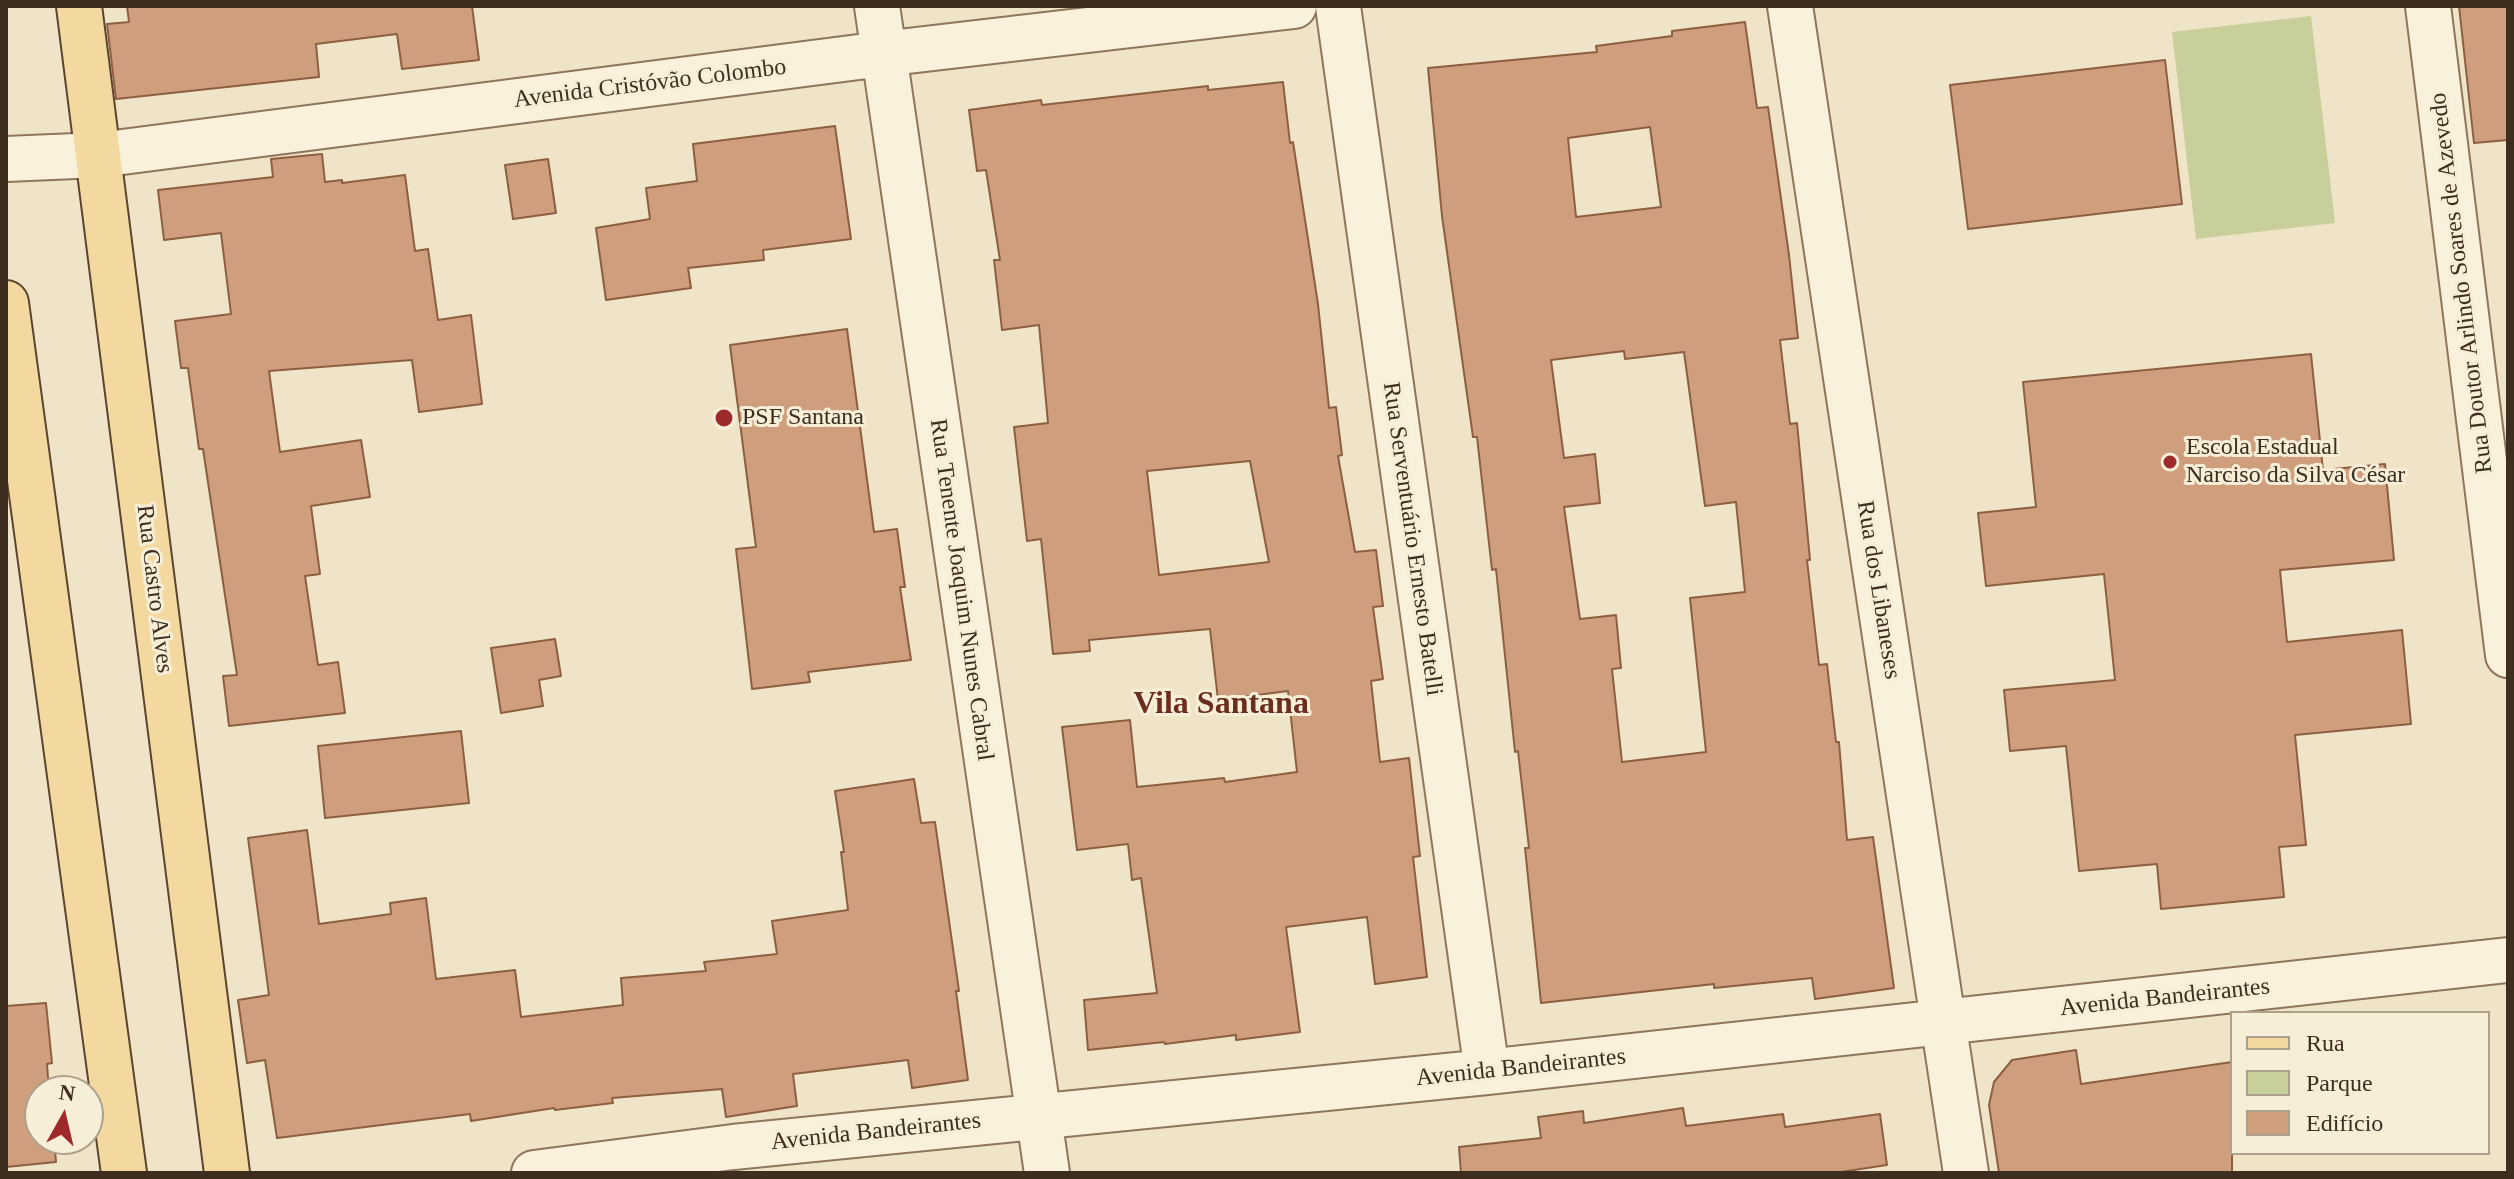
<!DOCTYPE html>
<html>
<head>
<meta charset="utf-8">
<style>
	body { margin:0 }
	#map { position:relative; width:2514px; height:1179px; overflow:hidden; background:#f0e4c8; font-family:Georgia,serif }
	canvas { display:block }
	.frame { position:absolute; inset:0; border:8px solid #3d2e20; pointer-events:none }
	.legend { position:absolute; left:2230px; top:1011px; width:260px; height:144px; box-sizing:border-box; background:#f7eed8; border:2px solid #ada18e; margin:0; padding:10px 14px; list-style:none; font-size:24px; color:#3d2e20 }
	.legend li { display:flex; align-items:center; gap:16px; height:40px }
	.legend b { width:40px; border:2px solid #ada18e }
	.north { position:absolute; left:24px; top:1075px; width:80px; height:80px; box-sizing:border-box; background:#f7eed8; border:2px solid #ada18e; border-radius:50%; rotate:8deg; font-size:22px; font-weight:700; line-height:32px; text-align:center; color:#3d2e20 }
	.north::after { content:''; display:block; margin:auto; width:28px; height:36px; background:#9e2a2b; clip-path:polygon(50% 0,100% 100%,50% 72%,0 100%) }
</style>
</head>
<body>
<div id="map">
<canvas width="2514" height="1179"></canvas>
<div class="frame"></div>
<ul class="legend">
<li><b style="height:10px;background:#f3d9a0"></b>Rua</li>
<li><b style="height:22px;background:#c9cf9b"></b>Parque</li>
<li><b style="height:22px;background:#cf9f7d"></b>Edifício</li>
</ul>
<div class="north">N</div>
</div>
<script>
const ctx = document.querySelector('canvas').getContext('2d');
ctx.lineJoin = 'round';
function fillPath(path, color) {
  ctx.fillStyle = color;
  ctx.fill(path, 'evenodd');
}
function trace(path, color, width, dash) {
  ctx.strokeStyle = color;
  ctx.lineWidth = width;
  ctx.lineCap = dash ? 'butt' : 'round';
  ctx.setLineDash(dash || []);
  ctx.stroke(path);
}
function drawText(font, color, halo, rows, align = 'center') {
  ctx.font = font + ' Georgia,serif';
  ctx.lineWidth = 6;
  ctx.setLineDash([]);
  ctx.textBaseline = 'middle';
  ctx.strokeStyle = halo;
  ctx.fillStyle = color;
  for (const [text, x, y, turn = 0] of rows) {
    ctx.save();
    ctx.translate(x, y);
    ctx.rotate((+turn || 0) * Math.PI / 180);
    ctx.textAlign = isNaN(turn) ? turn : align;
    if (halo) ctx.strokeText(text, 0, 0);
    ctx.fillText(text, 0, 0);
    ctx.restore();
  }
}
const green = new Path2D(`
	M 2311,16 L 2335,223 L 2196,239 L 2172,32 Z`);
const building = new Path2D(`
	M 127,6 L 472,6 L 479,60 L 402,69 L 397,34 L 316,44 L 319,77 L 116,99 L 107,24 L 129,22 Z
	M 2459,6 L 2508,6 L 2508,140 L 2474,143 Z
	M 1745,22 L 1757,108 L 1768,107 L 1789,255 L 1798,338 L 1780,340 L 1790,424 L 1797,423 L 1810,560 L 1807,560 L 1819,665 L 1827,664 L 1836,742 L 1839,742 L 1847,840 L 1873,837 L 1894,988 L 1815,999 L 1812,978 L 1714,988 L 1714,984 L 1541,1003 L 1525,848 L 1529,848 L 1518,751 L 1515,752 L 1496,569 L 1492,570 L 1477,437 L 1473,437 L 1442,216 L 1428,68 L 1597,52 L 1596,46 L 1672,36 L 1672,31 ZM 1650,127 L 1661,207 L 1576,217 L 1568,138 ZM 1624,351 L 1625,359 L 1684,352 L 1705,506 L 1736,502 L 1745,592 L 1690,598 L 1706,752 L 1622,762 L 1612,669 L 1621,668 L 1616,615 L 1580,619 L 1564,507 L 1600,503 L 1595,454 L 1564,458 L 1551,360 Z
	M 2165,60 L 2182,204 L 1968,229 L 1950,85 Z
	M 1283,82 L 1290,143 L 1293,142 L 1318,304 L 1329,408 L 1336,407 L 1342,455 L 1338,456 L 1355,552 L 1376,550 L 1383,606 L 1373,607 L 1383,679 L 1371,681 L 1380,762 L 1409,758 L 1420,856 L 1413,857 L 1427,977 L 1375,984 L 1367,917 L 1286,927 L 1300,1032 L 1236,1040 L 1236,1035 L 1165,1044 L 1164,1042 L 1088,1050 L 1084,1000 L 1157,993 L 1141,878 L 1132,880 L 1128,844 L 1077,850 L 1062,727 L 1130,720 L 1137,787 L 1224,778 L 1225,782 L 1297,772 L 1288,691 L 1218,700 L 1210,629 L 1089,640 L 1090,651 L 1053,654 L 1041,539 L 1027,541 L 1014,427 L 1048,423 L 1039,325 L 1002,330 L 994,260 L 1000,260 L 986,170 L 977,171 L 969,110 L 1041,100 L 1042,105 L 1208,86 L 1208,90 ZM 1250,461 L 1269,562 L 1159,575 L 1147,471 Z
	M 835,126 L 851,239 L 763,250 L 764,260 L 688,268 L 691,288 L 606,300 L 596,228 L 650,219 L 646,188 L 697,181 L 693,144 Z
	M 322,154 L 325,182 L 342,180 L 342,183 L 405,175 L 415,251 L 428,249 L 438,320 L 471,315 L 482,404 L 419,412 L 412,360 L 269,371 L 280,452 L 361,440 L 370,497 L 311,506 L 320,574 L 305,576 L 318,665 L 338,662 L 345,713 L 229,726 L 223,676 L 237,675 L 203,449 L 199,449 L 188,368 L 181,368 L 175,321 L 231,314 L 221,233 L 164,240 L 158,190 L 273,177 L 271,159 Z
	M 548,159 L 556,213 L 513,219 L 505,165 Z
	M 847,329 L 874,532 L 897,529 L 905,587 L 900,587 L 911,660 L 808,672 L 810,682 L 752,689 L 736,549 L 756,547 L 730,345 Z
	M 2311,354 L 2323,470 L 2385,464 L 2394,560 L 2280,570 L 2287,642 L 2402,630 L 2411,724 L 2295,735 L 2306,845 L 2279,847 L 2284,897 L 2161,909 L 2157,864 L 2079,871 L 2066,746 L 2010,751 L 2004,690 L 2115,680 L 2104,574 L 1986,586 L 1978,513 L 2036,507 L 2023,382 Z
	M 555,639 L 561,676 L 539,680 L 543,706 L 501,713 L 491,648 Z
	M 461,731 L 469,803 L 325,818 L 318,746 Z
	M 914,779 L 921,823 L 935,822 L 959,991 L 956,991 L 968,1080 L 912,1088 L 908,1060 L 793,1074 L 797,1106 L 726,1117 L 722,1089 L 612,1098 L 613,1103 L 555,1110 L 554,1108 L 471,1121 L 470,1114 L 277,1138 L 265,1060 L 247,1063 L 238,1000 L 269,995 L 248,838 L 307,830 L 319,924 L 391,914 L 390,903 L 426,898 L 436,979 L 515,970 L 521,1017 L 623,1005 L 621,978 L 706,971 L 704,962 L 777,954 L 772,921 L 848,910 L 841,852 L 844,852 L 835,791 Z
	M 46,1003 L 52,1063 L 47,1064 L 49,1091 L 40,1091 L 40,1139 L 54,1139 L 56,1162 L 6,1167 L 6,1006 Z
	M 2076,1050 L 2081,1084 L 2232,1062 L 2232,1173 L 1999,1173 L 1989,1105 L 1994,1082 L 2012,1060 Z
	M 1683,1108 L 1686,1126 L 1783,1114 L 1785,1127 L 1880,1114 L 1887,1165 L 1834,1173 L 1461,1173 L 1459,1147 L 1541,1138 L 1538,1117 L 1583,1111 L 1584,1123 Z`);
const minor = new Path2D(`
	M 877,6 L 1047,1173
	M 1338,6 L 1487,1072
	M 1790,6 L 1966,1173
	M 2428,6 L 2508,655
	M 6,159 L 99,155 L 882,54 L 1294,6
	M 534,1173 L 733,1147 L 1487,1072 L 2508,960`);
const major = new Path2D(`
	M 79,6 L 227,1173
	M 6,303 L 124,1173`);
const markers = [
	[724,418,10,"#9e2a2b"],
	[2170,462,8,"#9e2a2b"]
];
const streetNames = [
	["Avenida Cristóvão Colombo",650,84,-7],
	["Rua Doutor Arlindo Soares de Azevedo",2462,283,-97],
	["Rua Serventuário Ernesto Batelli",1412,539,82],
	["Rua Castro Alves",154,589,83],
	["Rua Tenente Joaquim Nunes Cabral",961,590,82],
	["Rua dos Libaneses",1878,590,81],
	["Avenida Bandeirantes",2165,998,-6],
	["Avenida Bandeirantes",1521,1068,-6],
	["Avenida Bandeirantes",876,1132,-6]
];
const poiNames = [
	["PSF Santana",742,418],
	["Escola Estadual",2186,448],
	["Narciso da Silva César",2186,476]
];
const districtNames = [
	["Vila Santana",1221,705]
];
fillPath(green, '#c9cf9b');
fillPath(building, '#cf9f7d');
trace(building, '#8d5f41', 2);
trace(minor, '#8d765c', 48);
trace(major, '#5b4430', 48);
trace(minor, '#faf1dc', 44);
trace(major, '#f3d9a0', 44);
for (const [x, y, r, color] of markers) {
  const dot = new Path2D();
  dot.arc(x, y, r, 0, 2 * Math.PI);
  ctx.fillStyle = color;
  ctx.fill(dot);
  trace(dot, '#f7eed8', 3);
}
drawText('24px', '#3d2e20', '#f7eed8', streetNames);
drawText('24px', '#3d2e20', '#f7eed8', poiNames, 'left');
drawText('bold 32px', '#6b2e1e', '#f7eed8', districtNames);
</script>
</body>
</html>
